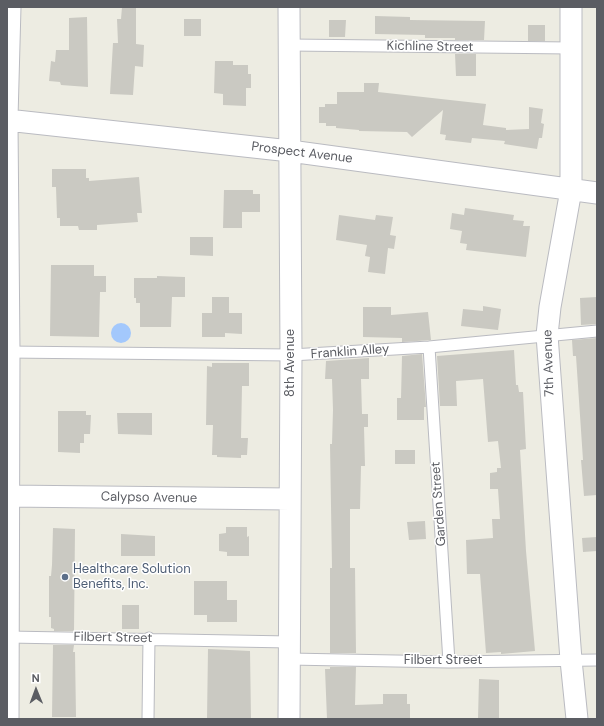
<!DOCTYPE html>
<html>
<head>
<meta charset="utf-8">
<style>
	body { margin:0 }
	#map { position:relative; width:604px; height:726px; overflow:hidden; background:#edece2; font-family:"DM Sans",sans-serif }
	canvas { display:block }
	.frame { position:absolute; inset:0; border:8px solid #5b5d63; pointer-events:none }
	.north { position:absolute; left:16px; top:670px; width:40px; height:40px; -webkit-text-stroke:3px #fff; paint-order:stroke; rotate:359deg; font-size:11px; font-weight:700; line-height:16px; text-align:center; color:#5b5d63 }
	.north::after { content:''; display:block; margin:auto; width:14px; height:18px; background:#5b5d63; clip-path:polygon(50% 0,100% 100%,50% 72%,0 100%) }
</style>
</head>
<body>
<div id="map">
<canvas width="604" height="726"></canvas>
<div class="frame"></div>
<div class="north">N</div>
</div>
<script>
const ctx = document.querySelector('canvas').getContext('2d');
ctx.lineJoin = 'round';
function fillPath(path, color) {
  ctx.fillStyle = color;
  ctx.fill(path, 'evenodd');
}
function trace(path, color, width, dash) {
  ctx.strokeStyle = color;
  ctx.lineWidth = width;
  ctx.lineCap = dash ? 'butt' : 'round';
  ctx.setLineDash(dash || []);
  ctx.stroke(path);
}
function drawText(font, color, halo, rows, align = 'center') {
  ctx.font = font + ' "DM Sans",sans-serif';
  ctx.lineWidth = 3;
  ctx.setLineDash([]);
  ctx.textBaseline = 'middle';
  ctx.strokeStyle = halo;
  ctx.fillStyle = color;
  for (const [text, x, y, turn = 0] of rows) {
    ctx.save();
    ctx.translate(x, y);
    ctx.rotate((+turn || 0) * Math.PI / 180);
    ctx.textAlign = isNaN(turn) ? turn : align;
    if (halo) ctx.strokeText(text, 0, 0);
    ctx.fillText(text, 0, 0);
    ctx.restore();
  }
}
const water = new Path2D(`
	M111 333a10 10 0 1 1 20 0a10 10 0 1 1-20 0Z`);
const building = new Path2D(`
	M 122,7 L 136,7 L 136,44 L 144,45 L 143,67 L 135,66 L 133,95 L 110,94 L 113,43 L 118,43 L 117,19 L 121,19 Z
	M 375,16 L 410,17 L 410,20 L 485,21 L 484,40 L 455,40 L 455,38 L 425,38 L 425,35 L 375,34 Z
	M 87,17 L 88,87 L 61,85 L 60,82 L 49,81 L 51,61 L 55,62 L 56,50 L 69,50 L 69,18 Z
	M 184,19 L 201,19 L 201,36 L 184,36 Z
	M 329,20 L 346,20 L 345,37 L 329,37 Z
	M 528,25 L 545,25 L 545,41 L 528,41 Z
	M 455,54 L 476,54 L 476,76 L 456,76 Z
	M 215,61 L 233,61 L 233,65 L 248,65 L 248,74 L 251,74 L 251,88 L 246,88 L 246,106 L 223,105 L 223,94 L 214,93 Z
	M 364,83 L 379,83 L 378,92 L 486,104 L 483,125 L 506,128 L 506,130 L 529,129 L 529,107 L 543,109 L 541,123 L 544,124 L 542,138 L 539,138 L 537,149 L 504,144 L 505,141 L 472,138 L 471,143 L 445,140 L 446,135 L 440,134 L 443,110 L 412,137 L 407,132 L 359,131 L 359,130 L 336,128 L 336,126 L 326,126 L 326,123 L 319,123 L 319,107 L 325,107 L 325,104 L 337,104 L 337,92 L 364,92 Z
	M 52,169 L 86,169 L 86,178 L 89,178 L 89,181 L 139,177 L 142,213 L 137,213 L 138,222 L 97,225 L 97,230 L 79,230 L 78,226 L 60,226 L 60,218 L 57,218 L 56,187 L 52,187 Z
	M 224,190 L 253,190 L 253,194 L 260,194 L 260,212 L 242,212 L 242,228 L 223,228 Z
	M 465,208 L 514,215 L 513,220 L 524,221 L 523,226 L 530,226 L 526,257 L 466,250 L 467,244 L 460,243 L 462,231 L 450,229 L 452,213 L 464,215 Z
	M 339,215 L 375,220 L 376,215 L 393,217 L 390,235 L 396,236 L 394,249 L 388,248 L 385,274 L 368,272 L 370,257 L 365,256 L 367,245 L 336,240 Z
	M 190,237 L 213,237 L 213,256 L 190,255 Z
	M 51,265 L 94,265 L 94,276 L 106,276 L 106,292 L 100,292 L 99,337 L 50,336 Z
	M 157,276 L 185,277 L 185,297 L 172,297 L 171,327 L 140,327 L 140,303 L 136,303 L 136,298 L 134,298 L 134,278 L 157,278 Z
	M 212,297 L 229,297 L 229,313 L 242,313 L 242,334 L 225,333 L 225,337 L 202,337 L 202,313 L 212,313 Z
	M 597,297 L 597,324 L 581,325 L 580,298 Z
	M 483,306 L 501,309 L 498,330 L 461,326 L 463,309 L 483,311 Z
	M 363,307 L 391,307 L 391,315 L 428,312 L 431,340 L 402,342 L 402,338 L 363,337 Z
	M 597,338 L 597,495 L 584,496 L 581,460 L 583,460 L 576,356 L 573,356 L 572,340 Z
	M 514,350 L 516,385 L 518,385 L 519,392 L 523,392 L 526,449 L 520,450 L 526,551 L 535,651 L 501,654 L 501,652 L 486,653 L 480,574 L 467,574 L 466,540 L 493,538 L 492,519 L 500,519 L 498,489 L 490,489 L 490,473 L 497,472 L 497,468 L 501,468 L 498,441 L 488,442 L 483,379 L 456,381 L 457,406 L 440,406 L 437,356 Z
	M 422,354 L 426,407 L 424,407 L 424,420 L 397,420 L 397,398 L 401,398 L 402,356 Z
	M 369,358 L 369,379 L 361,379 L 362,414 L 368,414 L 368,427 L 364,427 L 365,466 L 361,466 L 360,509 L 350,509 L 350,568 L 355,568 L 356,653 L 330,653 L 330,568 L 332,568 L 330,444 L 332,444 L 333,410 L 332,379 L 325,379 L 326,361 Z
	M 212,363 L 249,363 L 249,386 L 242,386 L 241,438 L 248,438 L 247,455 L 241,455 L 241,458 L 217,457 L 217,455 L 212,455 L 213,425 L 206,425 L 207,366 L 212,367 Z
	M 58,411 L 86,411 L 86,415 L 91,415 L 90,434 L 84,434 L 84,443 L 80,443 L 80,453 L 58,452 Z
	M 117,413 L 152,413 L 152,435 L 118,434 Z
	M 395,450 L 415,450 L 415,464 L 395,464 Z
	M 425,521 L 426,539 L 409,540 L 407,522 Z
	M 226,527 L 247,527 L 247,537 L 249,536 L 249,556 L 227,556 L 227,552 L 219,551 L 219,534 L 226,533 Z
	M 53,528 L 75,529 L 74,631 L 54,631 L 54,629 L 51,628 L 51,617 L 49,617 L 49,576 L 51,576 L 52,565 Z
	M 121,534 L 155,536 L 155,556 L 121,556 Z
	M 597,537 L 597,551 L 583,552 L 582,538 Z
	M 194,581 L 227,581 L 227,600 L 237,600 L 237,622 L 207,622 L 207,615 L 194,615 Z
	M 122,605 L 139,605 L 139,629 L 122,629 Z
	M 53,645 L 74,645 L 73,652 L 75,652 L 76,717 L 52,717 Z
	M 208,649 L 250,651 L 251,719 L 207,719 Z
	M 330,667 L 356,667 L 355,705 L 383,704 L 383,694 L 407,694 L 407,704 L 410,704 L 410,719 L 327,719 L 325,669 L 330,669 Z
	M 479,679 L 499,680 L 499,719 L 478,719 Z`);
const lane = new Path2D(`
	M 289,45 L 571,48
	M 429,347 L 449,662
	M 7,352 L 291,355 L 429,347 L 597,331
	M 8,637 L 290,642
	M 289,659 L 449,662 L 597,660
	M 148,719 L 149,638`);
const street = new Path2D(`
	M 289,7 L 291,355 L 289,719
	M 571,7 L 571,190 L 550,307 L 547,335 L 571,660 L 577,719
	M 7,118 L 10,7
	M 7,120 L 290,151 L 597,193
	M 7,123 L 9,352 L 8,719
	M 7,496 L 290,499`);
const markers = [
	[65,577,4,"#5c6f8a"]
];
const streetNames = [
	["Kichline Street",430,47,1],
	["Prospect Avenue",302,153,7],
	["Franklin Alley",350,352,-4],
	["8th Avenue",291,363,-90],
	["7th Avenue",549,363,-92],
	["Calypso Avenue",149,498,1],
	["Garden Street",439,504,-94],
	["Filbert Street",113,638,1],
	["Filbert Street",443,661]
];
const serviceNames = [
	["Healthcare Solution",73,570],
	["Benefits, Inc.",73,585]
];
fillPath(water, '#a3c8fc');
fillPath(building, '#cac9c2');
trace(lane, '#babbc1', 13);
trace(street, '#babbc1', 23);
trace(lane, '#fff', 11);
trace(street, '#fff', 21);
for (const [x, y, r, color] of markers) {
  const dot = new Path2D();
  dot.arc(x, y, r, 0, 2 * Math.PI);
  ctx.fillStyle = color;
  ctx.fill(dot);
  trace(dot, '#fff', 1.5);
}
drawText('13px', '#5b5d63', '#fff', streetNames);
drawText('13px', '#4e5e75', '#fff', serviceNames, 'left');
</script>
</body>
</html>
